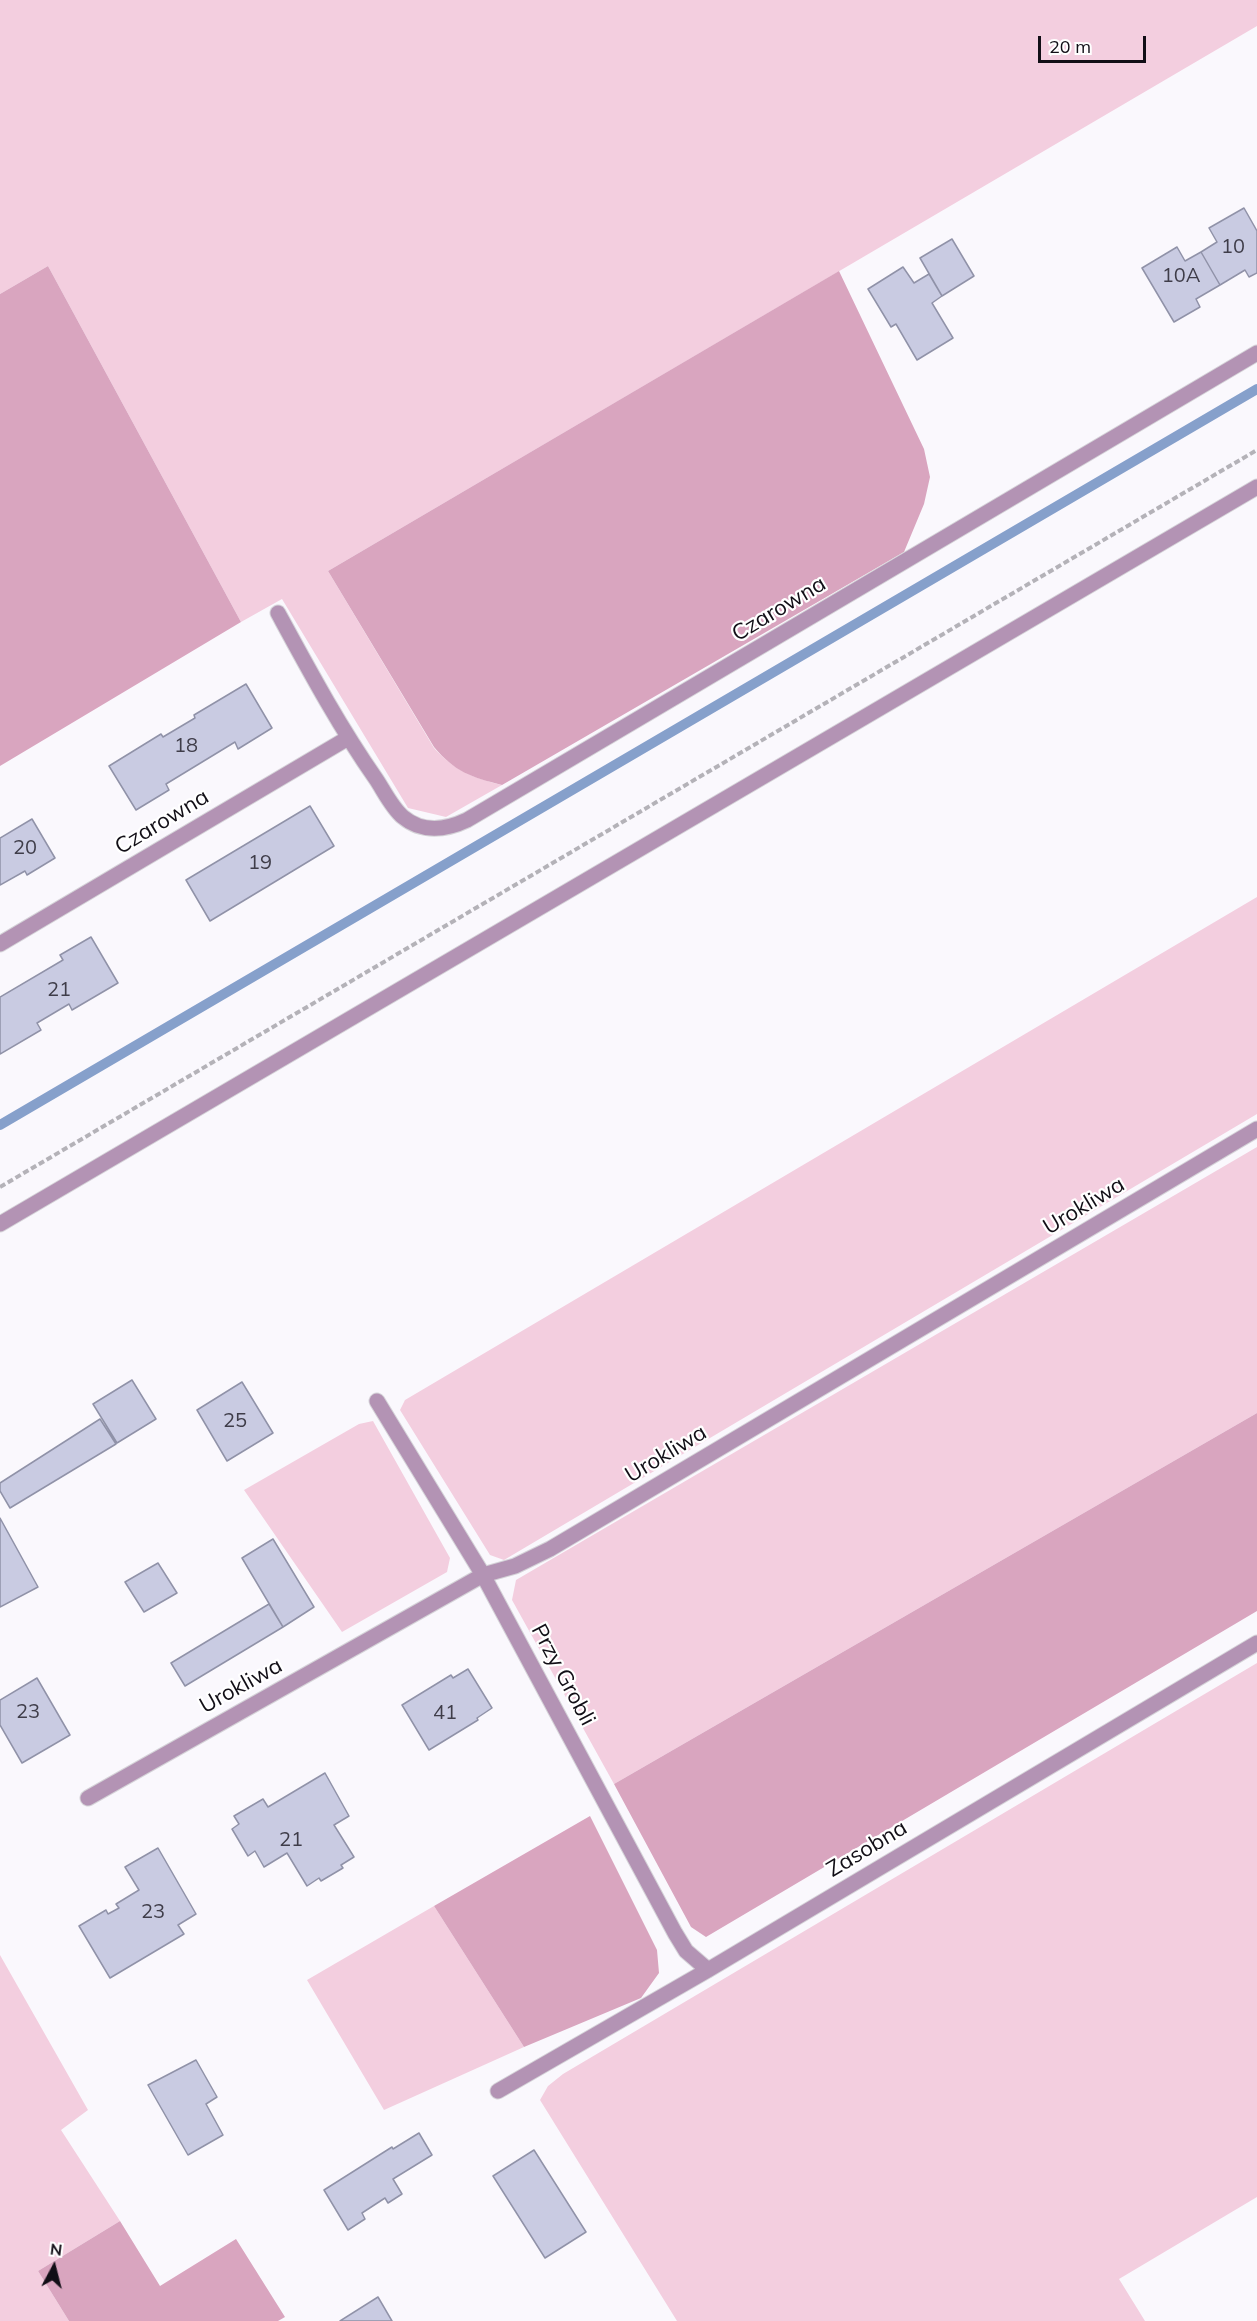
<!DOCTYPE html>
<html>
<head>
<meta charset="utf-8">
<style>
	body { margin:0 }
	#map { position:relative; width:1257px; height:2321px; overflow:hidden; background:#faf8fd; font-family:Mulish,sans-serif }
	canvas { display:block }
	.north { position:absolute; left:24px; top:2237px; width:60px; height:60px; -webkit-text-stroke:4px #fff; paint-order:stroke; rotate:7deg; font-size:16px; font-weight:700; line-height:24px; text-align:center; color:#110e16 }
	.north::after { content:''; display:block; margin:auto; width:21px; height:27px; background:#110e16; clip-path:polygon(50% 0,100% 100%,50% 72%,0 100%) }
	.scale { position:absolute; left:1038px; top:36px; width:108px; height:27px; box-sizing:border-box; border:3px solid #110e16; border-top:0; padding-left:8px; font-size:18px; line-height:21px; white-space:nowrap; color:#110e16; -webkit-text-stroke:4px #fff; paint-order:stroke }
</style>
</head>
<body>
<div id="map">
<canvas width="1257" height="2321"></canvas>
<div class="north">N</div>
<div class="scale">20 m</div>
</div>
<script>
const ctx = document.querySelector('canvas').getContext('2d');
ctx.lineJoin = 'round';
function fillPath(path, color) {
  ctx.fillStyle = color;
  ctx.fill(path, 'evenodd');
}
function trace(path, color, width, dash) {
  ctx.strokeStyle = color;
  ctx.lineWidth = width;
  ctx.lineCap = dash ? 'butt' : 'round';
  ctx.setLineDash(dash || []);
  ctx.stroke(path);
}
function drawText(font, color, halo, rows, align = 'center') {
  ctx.font = font + ' Mulish,sans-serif';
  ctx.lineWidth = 4.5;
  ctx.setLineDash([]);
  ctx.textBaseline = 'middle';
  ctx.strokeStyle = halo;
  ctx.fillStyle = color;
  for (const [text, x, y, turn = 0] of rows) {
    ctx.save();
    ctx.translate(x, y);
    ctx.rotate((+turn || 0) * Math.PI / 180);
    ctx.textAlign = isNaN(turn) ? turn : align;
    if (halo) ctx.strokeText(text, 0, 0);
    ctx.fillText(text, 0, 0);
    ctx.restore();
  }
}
const green = new Path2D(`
	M 0,0 L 1257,0 L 1257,26 L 328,571 L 434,748 C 454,770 473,778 502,785 L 446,817 L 408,808 L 282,599 L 241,622 L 48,266 L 0,294 Z
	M 1257,897 L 1257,1114 L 504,1560 L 490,1555 L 400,1410 L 405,1400 Z
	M 1257,1147 L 1257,1413 L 614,1784 L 512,1600 L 516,1580 Z
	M 373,1421 L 450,1558 L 447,1572 L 342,1632 L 244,1490 L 359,1424 Z
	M 1257,1663 L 1257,2197 L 1119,2279 L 1145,2321 L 677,2321 L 540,2100 L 548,2086 L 563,2074 Z
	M 434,1906 L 524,2047 L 384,2110 L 307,1980 Z
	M 0,1955 L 88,2110 L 61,2130 L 120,2221 L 38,2271 L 69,2321 L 0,2321 Z`);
const forest = new Path2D(`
	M 48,266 L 241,622 L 0,766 L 0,294 Z
	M 839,271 L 924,449 L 930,477 L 924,504 L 904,552 L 502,785 C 471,777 455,772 434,747 L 328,571 Z
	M 1257,1413 L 1257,1611 L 706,1937 L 691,1927 L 614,1784 Z
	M 590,1816 L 657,1950 L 659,1973 L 641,1998 L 524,2047 L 434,1906 Z
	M 120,2221 L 160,2286 L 236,2239 L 285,2317 L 278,2321 L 69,2321 L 38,2271 Z`);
const stream = new Path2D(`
	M 0,1125 L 1257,389`);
const building = new Path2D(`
	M 1244,208 L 1257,231 L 1257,273 L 1249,277 L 1245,270 L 1220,285 L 1201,252 L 1217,242 L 1209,228 Z
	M 952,239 L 974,276 L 942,296 L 920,258 Z
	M 1177,247 L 1185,261 L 1201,252 L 1220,285 L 1196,299 L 1200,307 L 1174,322 L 1142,268 Z
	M 903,267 L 914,283 L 929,274 L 942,296 L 932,303 L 953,338 L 917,360 L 896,324 L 891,327 L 868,289 Z
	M 246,684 L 272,728 L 238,749 L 235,742 L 166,784 L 169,790 L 136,810 L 109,766 L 161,734 L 163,737 L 195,718 L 194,715 Z
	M 310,806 L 334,846 L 210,921 L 186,880 Z
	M 32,819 L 55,858 L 27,875 L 25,871 L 0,885 L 0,838 Z
	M 91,937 L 118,983 L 72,1010 L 69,1004 L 37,1023 L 41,1030 L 0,1054 L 0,997 L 63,960 L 60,955 Z
	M 132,1380 L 156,1419 L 117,1443 L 93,1404 Z
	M 242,1382 L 273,1433 L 227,1461 L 197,1410 Z
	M 100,1419 L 116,1444 L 10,1508 L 0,1491 L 0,1483 Z
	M 0,1518 L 38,1587 L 0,1607 Z
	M 273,1539 L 314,1607 L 283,1627 L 242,1558 Z
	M 158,1563 L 177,1593 L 144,1612 L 125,1582 Z
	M 269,1604 L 283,1627 L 185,1686 L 171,1663 Z
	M 468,1669 L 492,1708 L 477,1718 L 478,1720 L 429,1750 L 402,1705 L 451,1675 L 453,1678 Z
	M 37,1678 L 70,1735 L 22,1763 L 0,1725 L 0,1700 Z
	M 325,1773 L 349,1816 L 334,1825 L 354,1857 L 341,1865 L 343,1868 L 321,1881 L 319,1878 L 307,1886 L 287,1853 L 264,1867 L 255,1851 L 248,1856 L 232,1829 L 239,1824 L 234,1816 L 263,1799 L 268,1807 Z
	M 158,1848 L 196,1914 L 178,1925 L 184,1934 L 110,1978 L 79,1926 L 106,1910 L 108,1914 L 119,1908 L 116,1904 L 139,1890 L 125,1867 Z
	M 196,2060 L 217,2097 L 206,2104 L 223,2135 L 188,2155 L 148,2085 Z
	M 419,2133 L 432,2155 L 393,2179 L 402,2194 L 388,2203 L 385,2198 L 362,2213 L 365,2219 L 348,2230 L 324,2190 L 392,2147 L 393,2149 Z
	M 534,2150 L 586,2232 L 545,2258 L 493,2176 Z
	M 378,2297 L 392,2321 L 340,2321 Z`);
const path = new Path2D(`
	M 0,1187 L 1257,450`);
const minor = new Path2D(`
	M 278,613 C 309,670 339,726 376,779 C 384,791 392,808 403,817 C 422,833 446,830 467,820 L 1257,353
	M 0,944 L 348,738
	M 0,1224 L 1257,487
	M 377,1401 L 483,1575 L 675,1933 L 686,1951 L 708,1970
	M 88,1798 L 483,1575 L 515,1566 L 550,1549 L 1257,1129
	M 498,2091 L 708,1970 L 1257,1643`);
const numberNames = [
	["10",1233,247],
	["10A",1181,276],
	["18",186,746],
	["20",25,848],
	["19",260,863],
	["21",59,990],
	["25",235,1421],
	["23",28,1712],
	["41",445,1713],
	["21",291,1840],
	["23",153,1912]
];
const streetNames = [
	["Czarowna",779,609,-31],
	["Czarowna",162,822,-31],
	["Urokliwa",1084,1206,-31],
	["Urokliwa",666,1454,-31],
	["Przy Grobli",563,1675,62],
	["Urokliwa",241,1686,-29],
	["Zasobna",867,1849,-31]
];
fillPath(green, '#f3cedf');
fillPath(forest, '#d9a5bf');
trace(stream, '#86a0cb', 10);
fillPath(building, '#c9cbe2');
trace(building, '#9092a8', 1.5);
trace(minor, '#d5d3d8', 17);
trace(path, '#b4b2b8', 4, [6, 3]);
trace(minor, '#b393b4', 15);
drawText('20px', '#3f3d49', null, numberNames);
drawText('22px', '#110e16', '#fff', streetNames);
</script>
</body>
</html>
